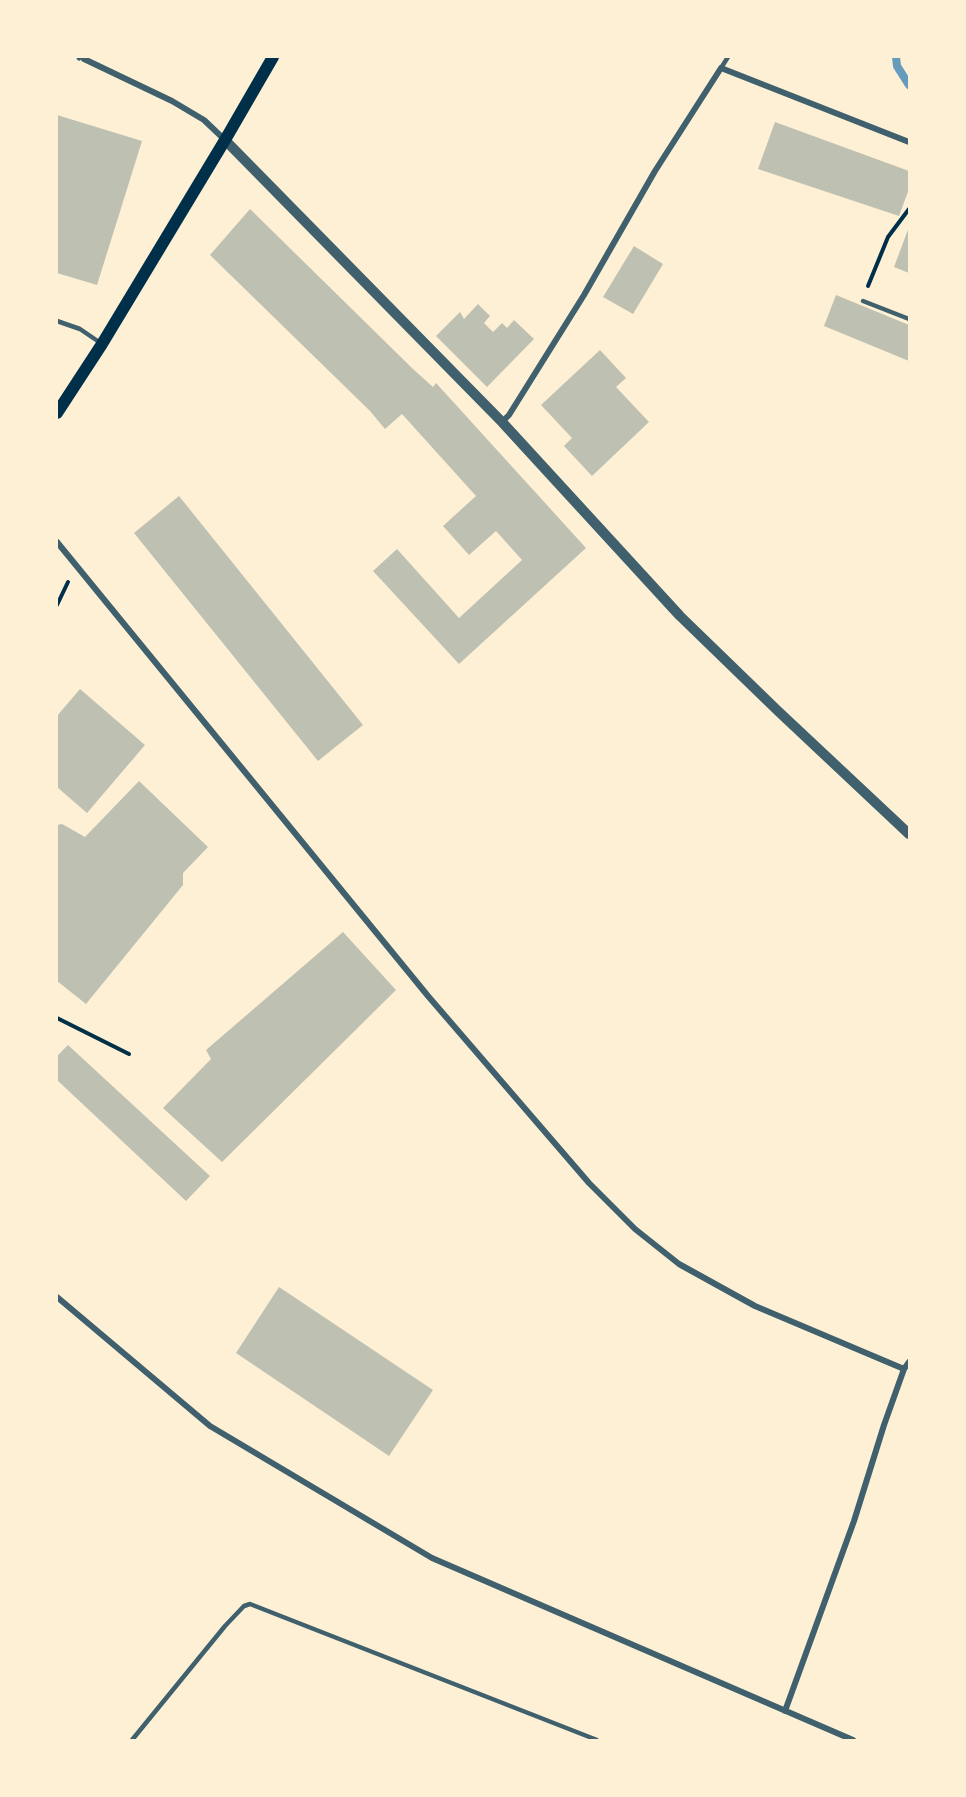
<!DOCTYPE html>
<html>
<head>
<meta charset="utf-8">
<style>
	body { margin:0 }
	#map { position:relative; width:966px; height:1797px; overflow:hidden; background:#fdf0d5; font-family:"Alegreya Sans",sans-serif }
	canvas { display:block }
	.frame { position:absolute; inset:0; border:58px solid #fdf0d5; pointer-events:none }
</style>
</head>
<body>
<div id="map">
<canvas width="966" height="1797"></canvas>
<div class="frame"></div>
</div>
<script>
const ctx = document.querySelector('canvas').getContext('2d');
ctx.lineJoin = 'round';
function trace(path, color, width, dash) {
  ctx.strokeStyle = color;
  ctx.lineWidth = width;
  ctx.lineCap = dash ? 'butt' : 'round';
  ctx.setLineDash(dash || []);
  ctx.stroke(path);
}
function fillPath(path, color) {
  ctx.fillStyle = color;
  ctx.fill(path, 'evenodd');
}
const stream = new Path2D(`
	M 896,57 L 897,66 L 909,85`);
const building = new Path2D(`
	M 57,115 L 142,141 L 97,285 L 57,273 Z
	M 775,122 L 909,171 L 909,189 L 899,216 L 758,169 Z
	M 250,209 L 413,369 L 433,387 L 436,383 L 586,548 L 459,664 L 373,571 L 397,549 L 459,618 L 522,560 L 496,531 L 469,555 L 443,526 L 476,496 L 402,414 L 385,429 L 370,411 L 210,255 Z
	M 909,227 L 909,273 L 894,267 Z
	M 634,246 L 663,264 L 633,314 L 603,297 Z
	M 836,295 L 909,325 L 909,361 L 824,326 Z
	M 478,304 L 490,316 L 484,323 L 493,332 L 502,323 L 507,328 L 514,320 L 534,339 L 487,387 L 436,336 L 460,312 L 464,319 Z
	M 600,350 L 626,378 L 616,387 L 649,422 L 592,476 L 564,446 L 572,438 L 541,405 Z
	M 179,496 L 363,725 L 318,761 L 134,533 Z
	M 80,689 L 145,745 L 87,813 L 57,787 L 57,716 Z
	M 139,781 L 208,847 L 183,873 L 183,885 L 86,1004 L 57,981 L 57,825 L 62,824 L 85,837 Z
	M 343,932 L 396,990 L 222,1162 L 163,1108 L 211,1059 L 206,1050 Z
	M 68,1045 L 210,1176 L 186,1201 L 57,1080 L 57,1056 Z
	M 279,1287 L 433,1390 L 389,1456 L 236,1353 Z`);
const path = new Path2D(`
	M 868,286 L 888,237 L 909,209
	M 57,605 L 68,582
	M 57,1018 L 129,1054`);
const service = new Path2D(`
	M 721,68 L 728,57
	M 863,301 L 909,319
	M 57,321 L 80,329 L 102,344
	M 132,1740 L 225,1626 L 244,1606 L 250,1604 L 597,1740`);
const pedestrian = new Path2D(`
	M 79,58 L 80,57`);
const minor = new Path2D(`
	M 84,59 L 172,101 L 204,120 L 225,140
	M 502,422 L 509,415 L 584,295 L 655,171 L 721,68 L 909,142
	M 57,542 L 428,996 L 589,1183 L 635,1229 L 679,1264 L 755,1306 L 904,1369
	M 57,1297 L 210,1426 L 432,1558 L 853,1740
	M 785,1711 L 854,1521 L 884,1425 L 904,1369 L 909,1362`);
const tertiary = new Path2D(`
	M 225,140 L 502,422 L 680,616 L 778,711 L 909,834`);
const secondary = new Path2D(`
	M 57,413 L 102,344 L 225,140 L 273,57`);
trace(stream, '#669bbc', 8);
fillPath(building, '#bec0b2');
trace(path, '#003049', 4);
trace(service, '#3f606c', 4.5);
trace(pedestrian, '#3f606c', 5);
trace(minor, '#3f606c', 6);
trace(tertiary, '#3f606c', 10);
trace(secondary, '#003049', 12);
</script>
</body>
</html>
